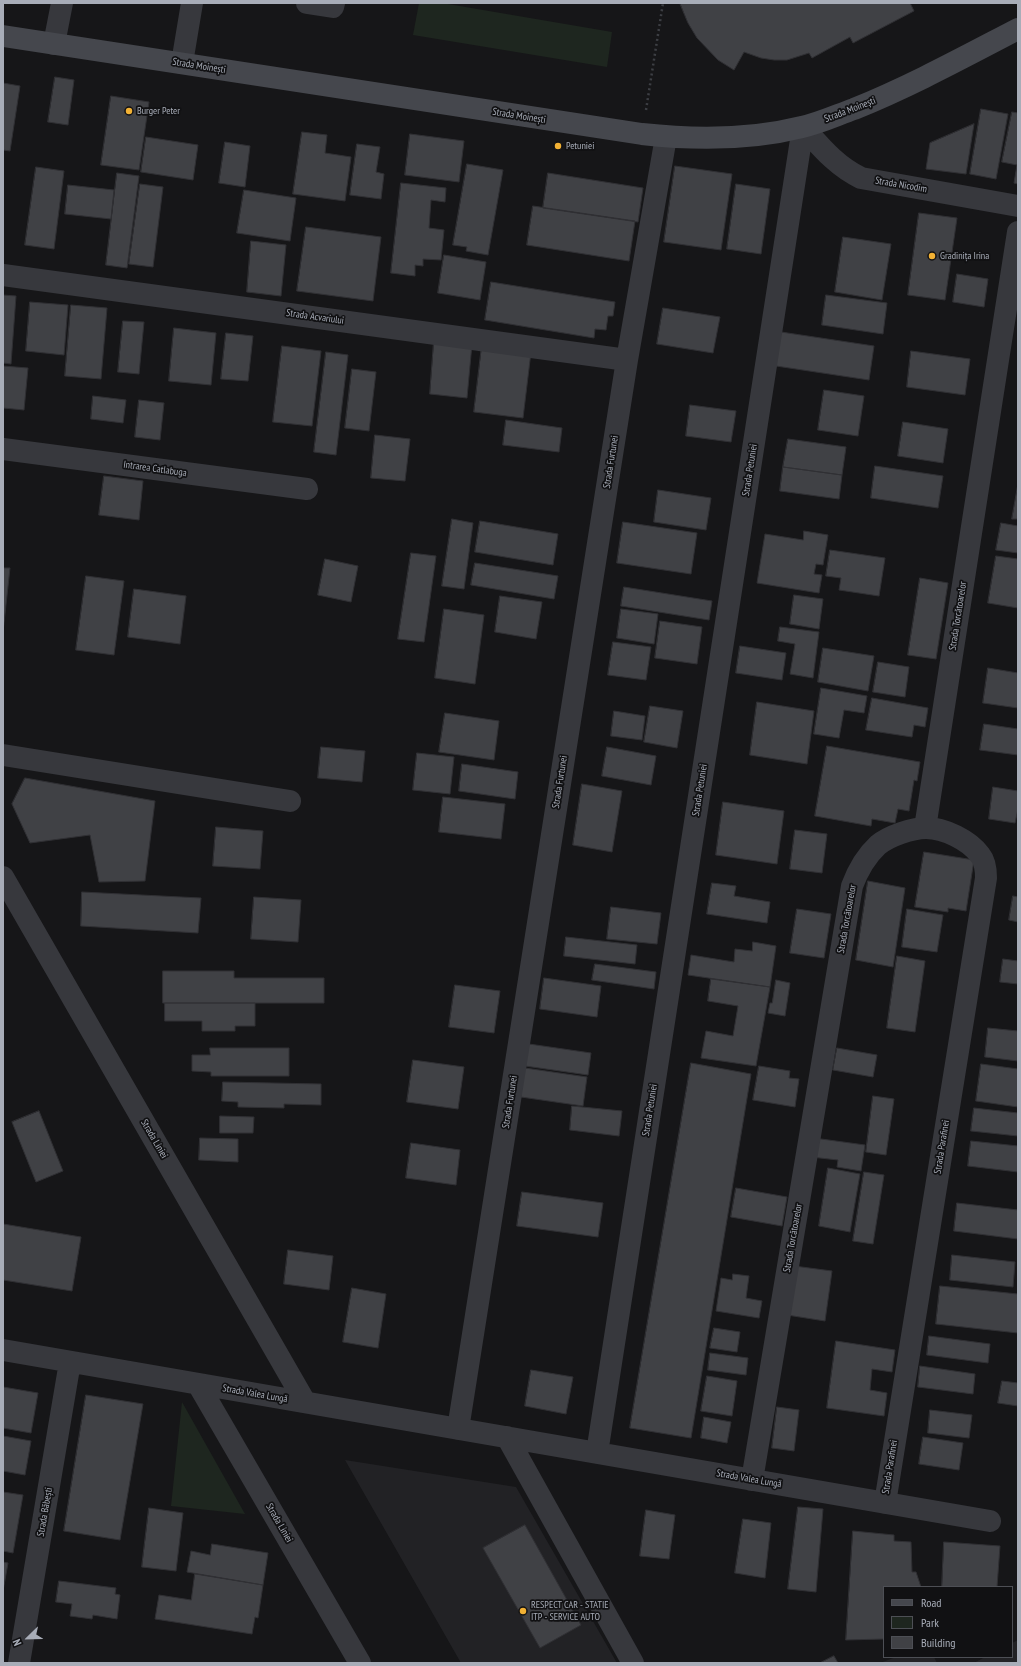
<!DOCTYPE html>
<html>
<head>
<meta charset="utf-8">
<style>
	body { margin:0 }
	#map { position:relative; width:1021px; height:1666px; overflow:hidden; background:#161618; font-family:"PT Sans Narrow",sans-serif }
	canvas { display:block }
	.frame { position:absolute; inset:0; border:4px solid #a8adb8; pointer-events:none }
	.legend { position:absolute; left:883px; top:1586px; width:130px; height:72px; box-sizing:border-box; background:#111113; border:1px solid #4d4f55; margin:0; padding:5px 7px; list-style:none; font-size:12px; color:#a8adb8 }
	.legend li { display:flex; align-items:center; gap:8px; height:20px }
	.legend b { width:20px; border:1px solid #4d4f55 }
	.north { position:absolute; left:8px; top:1618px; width:40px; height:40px; -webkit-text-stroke:3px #111113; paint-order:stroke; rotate:247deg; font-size:11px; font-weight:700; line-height:16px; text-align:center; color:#a8adb8 }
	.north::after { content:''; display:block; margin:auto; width:14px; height:18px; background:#a8adb8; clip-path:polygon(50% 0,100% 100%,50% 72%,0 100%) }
</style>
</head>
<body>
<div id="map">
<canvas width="1021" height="1666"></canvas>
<div class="frame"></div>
<ul class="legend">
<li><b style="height:5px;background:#45474d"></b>Road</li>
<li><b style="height:11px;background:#1e261f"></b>Park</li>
<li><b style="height:11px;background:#404145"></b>Building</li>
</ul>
<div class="north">N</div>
</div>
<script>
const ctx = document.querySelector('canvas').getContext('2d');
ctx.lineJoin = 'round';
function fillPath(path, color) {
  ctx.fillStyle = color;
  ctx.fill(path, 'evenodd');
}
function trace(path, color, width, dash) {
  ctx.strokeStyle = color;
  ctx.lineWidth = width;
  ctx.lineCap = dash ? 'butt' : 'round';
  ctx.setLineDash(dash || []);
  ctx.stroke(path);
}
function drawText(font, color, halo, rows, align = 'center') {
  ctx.font = font + ' "PT Sans Narrow",sans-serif';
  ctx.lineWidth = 3.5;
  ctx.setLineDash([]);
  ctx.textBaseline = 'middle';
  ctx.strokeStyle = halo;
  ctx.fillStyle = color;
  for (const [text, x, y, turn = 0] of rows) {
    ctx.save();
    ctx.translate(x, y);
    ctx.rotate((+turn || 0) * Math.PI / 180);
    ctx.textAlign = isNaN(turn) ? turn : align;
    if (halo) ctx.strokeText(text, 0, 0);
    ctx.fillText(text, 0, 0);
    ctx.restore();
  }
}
const built = new Path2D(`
	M 345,1460 L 516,1487 L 617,1663 L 461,1663 Z
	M 1018,1640 L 1018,1663 L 974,1663 L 985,1657 L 1012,1657 L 1012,1643 Z
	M 896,1657 L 934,1657 L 937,1663 L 880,1663 Z`);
const green = new Path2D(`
	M 419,3 L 442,3 L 612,32 L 607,67 L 413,35 Z
	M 182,1402 L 245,1514 L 171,1506 Z`);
const building = new Path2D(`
	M 680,3 L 910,3 L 914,11 L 853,43 L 850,37 L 812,58 L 809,53 L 787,60 L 774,60 L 761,58 L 744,52 L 734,70 L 718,60 L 697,38 L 688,23 Z
	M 55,77 L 74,80 L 68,125 L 48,122 Z
	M 3,83 L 20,86 L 10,151 L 3,150 Z
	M 111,96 L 149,102 L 139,170 L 101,165 Z
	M 981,109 L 1008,114 L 996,179 L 970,174 Z
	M 1012,112 L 1018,113 L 1018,184 L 1014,183 L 1017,165 L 1002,162 Z
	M 974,124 L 966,174 L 926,169 L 930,143 Z
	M 302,132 L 327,135 L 325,153 L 351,157 L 345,201 L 293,194 Z
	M 410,134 L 464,141 L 459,182 L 405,175 Z
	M 146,137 L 198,145 L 193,180 L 141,172 Z
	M 225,142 L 250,146 L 245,187 L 219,183 Z
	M 357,144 L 380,147 L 376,172 L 384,174 L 381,199 L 350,195 Z
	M 467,164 L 503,170 L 488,255 L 466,251 L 467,247 L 453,245 Z
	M 675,166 L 732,174 L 721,250 L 664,242 Z
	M 36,167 L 64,171 L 54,249 L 25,245 Z
	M 117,173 L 139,176 L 127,268 L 106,265 Z
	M 548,173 L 643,188 L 638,222 L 543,208 Z
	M 401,183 L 446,188 L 445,202 L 431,200 L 429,228 L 444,230 L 441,260 L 423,259 L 423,266 L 415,265 L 415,276 L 391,273 Z
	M 140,184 L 163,187 L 153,267 L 129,264 Z
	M 736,184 L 770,189 L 761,254 L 727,249 Z
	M 68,185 L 114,190 L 111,219 L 65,214 Z
	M 244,190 L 296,198 L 290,241 L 237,233 Z
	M 533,206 L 635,221 L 629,261 L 527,245 Z
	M 919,213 L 957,218 L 945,300 L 908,295 Z
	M 306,227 L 381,237 L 373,301 L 297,291 Z
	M 843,237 L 891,244 L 882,300 L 835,292 Z
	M 251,241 L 286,245 L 281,296 L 247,292 Z
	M 444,255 L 486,262 L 480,300 L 438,293 Z
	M 957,274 L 988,279 L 984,307 L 953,302 Z
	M 491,282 L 615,302 L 613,316 L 608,316 L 606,330 L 595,329 L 594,338 L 485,320 Z
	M 3,295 L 16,296 L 11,364 L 3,363 Z
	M 826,295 L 887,303 L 883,334 L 822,325 Z
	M 30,302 L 68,305 L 64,355 L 26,351 Z
	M 71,305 L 107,308 L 101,379 L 65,376 Z
	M 663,308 L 720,317 L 713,353 L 657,344 Z
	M 123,321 L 144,322 L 139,374 L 118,372 Z
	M 174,328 L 216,333 L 211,385 L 169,381 Z
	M 781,332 L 874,346 L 869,380 L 776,366 Z
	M 226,333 L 253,336 L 248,381 L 221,379 Z
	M 434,341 L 472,344 L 467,398 L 430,394 Z
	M 482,345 L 531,352 L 523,418 L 474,412 Z
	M 282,346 L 321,351 L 312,426 L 273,422 Z
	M 911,351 L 970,359 L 965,395 L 907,387 Z
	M 326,352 L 348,355 L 336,455 L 314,452 Z
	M 3,366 L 28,368 L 24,410 L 3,408 Z
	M 352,369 L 376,372 L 369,431 L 345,428 Z
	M 824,390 L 864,396 L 858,436 L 818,430 Z
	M 93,396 L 126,400 L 123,423 L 91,419 Z
	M 139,400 L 164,403 L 160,440 L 135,437 Z
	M 690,405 L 736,411 L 731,442 L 686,436 Z
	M 506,420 L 562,428 L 559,452 L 503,445 Z
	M 903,422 L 948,429 L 943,463 L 898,456 Z
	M 375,435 L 410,439 L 405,481 L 371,478 Z
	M 788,439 L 846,447 L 842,475 L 783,467 Z
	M 875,466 L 943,476 L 938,508 L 871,498 Z
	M 783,467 L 842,475 L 839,499 L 780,491 Z
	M 104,476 L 143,481 L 139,520 L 99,515 Z
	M 1018,484 L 1018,519 L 1012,519 Z
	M 658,490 L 711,498 L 706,530 L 654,522 Z
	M 452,519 L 473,523 L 464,589 L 442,586 Z
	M 480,521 L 558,534 L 553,565 L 475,552 Z
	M 623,522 L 697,533 L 691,574 L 617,563 Z
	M 1001,523 L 1018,526 L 1018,553 L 996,550 Z
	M 804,531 L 828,535 L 823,565 L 816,564 L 814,574 L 822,575 L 819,593 L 757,583 L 765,534 L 803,540 Z
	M 830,550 L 885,558 L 879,596 L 839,590 L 841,578 L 826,576 Z
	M 411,553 L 436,556 L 424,642 L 398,639 Z
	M 996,556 L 1018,559 L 1018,608 L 988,603 Z
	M 325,559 L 358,566 L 351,602 L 318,595 Z
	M 475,563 L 558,576 L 554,599 L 471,585 Z
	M 3,568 L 10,568 L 3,632 Z
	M 86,576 L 124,581 L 114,655 L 76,650 Z
	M 920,578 L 948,583 L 936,659 L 908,655 Z
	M 624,587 L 712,601 L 709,620 L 621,606 Z
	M 134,589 L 186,596 L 180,644 L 128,637 Z
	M 794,595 L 823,599 L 819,629 L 790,624 Z
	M 500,596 L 542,602 L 536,639 L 495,632 Z
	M 444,609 L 484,615 L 475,684 L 435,678 Z
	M 621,609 L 658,614 L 654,644 L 617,638 Z
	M 660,621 L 702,627 L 697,664 L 655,658 Z
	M 780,627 L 819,632 L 813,678 L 790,674 L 795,644 L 778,641 Z
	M 613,642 L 651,647 L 646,680 L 608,675 Z
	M 740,646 L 786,653 L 782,680 L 736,673 Z
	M 823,648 L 874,656 L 868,691 L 818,682 Z
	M 878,662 L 909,667 L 905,697 L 873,692 Z
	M 988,668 L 1018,673 L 1018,708 L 983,703 Z
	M 821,688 L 867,696 L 864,713 L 844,710 L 839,738 L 814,734 Z
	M 872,698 L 928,708 L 925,727 L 914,725 L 912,737 L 866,730 Z
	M 757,702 L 814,711 L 807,764 L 750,755 Z
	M 650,706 L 683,711 L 677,748 L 644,742 Z
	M 614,711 L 645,716 L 642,740 L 611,736 Z
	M 445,713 L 499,721 L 494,760 L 439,752 Z
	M 984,724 L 1018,729 L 1018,755 L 980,750 Z
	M 827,746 L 920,762 L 917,781 L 914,780 L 909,811 L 898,809 L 895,823 L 872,819 L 871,826 L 815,816 Z
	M 321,747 L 365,751 L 362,782 L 318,778 Z
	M 607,747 L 656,756 L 651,785 L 602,776 Z
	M 417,753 L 454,757 L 450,794 L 413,790 Z
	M 462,764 L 518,772 L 515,799 L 459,791 Z
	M 25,778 L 155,801 L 145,881 L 99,882 L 90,835 L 30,843 L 12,804 Z
	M 582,784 L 622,791 L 612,852 L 573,845 Z
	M 993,787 L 1018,791 L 1018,809 L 1015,823 L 989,819 Z
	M 443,797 L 505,804 L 501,839 L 439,832 Z
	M 723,802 L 784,811 L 777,864 L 716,855 Z
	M 216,827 L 263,831 L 260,869 L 213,866 Z
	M 795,830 L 827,834 L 822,873 L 790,869 Z
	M 924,852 L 974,860 L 966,911 L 948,908 L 948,912 L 915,907 Z
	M 868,881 L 905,888 L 893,967 L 856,960 Z
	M 712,883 L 736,886 L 734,896 L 770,902 L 767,923 L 707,914 Z
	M 82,892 L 201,898 L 198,933 L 81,926 Z
	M 1013,896 L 1018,897 L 1018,922 L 1009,920 Z
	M 254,897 L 301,900 L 298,942 L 251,939 Z
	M 611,907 L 661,913 L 657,944 L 607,939 Z
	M 797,909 L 831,914 L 824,958 L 790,953 Z
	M 907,909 L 943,915 L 937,952 L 902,947 Z
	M 566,937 L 637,945 L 635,964 L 564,956 Z
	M 753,942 L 776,946 L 770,987 L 688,975 L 691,955 L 734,962 L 735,949 L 752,951 Z
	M 897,956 L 925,961 L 915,1032 L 887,1028 Z
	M 1003,959 L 1018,961 L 1018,984 L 1000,982 Z
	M 595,964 L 656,972 L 654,989 L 592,980 Z
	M 163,971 L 234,971 L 234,978 L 324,978 L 324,1003 L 163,1003 Z
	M 544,978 L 601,986 L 597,1017 L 540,1009 Z
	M 711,979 L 770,987 L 756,1066 L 701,1058 L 706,1031 L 733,1036 L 738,1006 L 708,1001 Z
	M 776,980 L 790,983 L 785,1016 L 768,1013 L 770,1003 L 772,1003 Z
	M 455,985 L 500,991 L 494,1033 L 449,1027 Z
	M 165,1003 L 255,1003 L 255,1026 L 235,1026 L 235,1031 L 202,1031 L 202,1021 L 165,1021 Z
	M 988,1028 L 1018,1031 L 1018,1061 L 985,1057 Z
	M 529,1044 L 591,1053 L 588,1075 L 525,1066 Z
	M 210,1048 L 289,1048 L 289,1076 L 211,1076 L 211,1072 L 192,1071 L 192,1055 L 210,1055 Z
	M 837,1048 L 877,1055 L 873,1077 L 833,1070 Z
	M 413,1060 L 464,1067 L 458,1109 L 407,1102 Z
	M 691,1063 L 751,1074 L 691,1438 L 630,1428 Z
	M 981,1064 L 1018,1069 L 1018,1107 L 976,1101 Z
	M 759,1066 L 790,1071 L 789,1078 L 799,1079 L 795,1107 L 753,1100 Z
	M 525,1068 L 587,1077 L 583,1106 L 521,1097 Z
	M 223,1082 L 321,1084 L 321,1105 L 284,1104 L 284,1108 L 238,1107 L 238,1102 L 222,1101 Z
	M 873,1096 L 894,1099 L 886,1155 L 866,1152 Z
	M 572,1106 L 622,1111 L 619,1136 L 570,1130 Z
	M 974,1108 L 1018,1113 L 1018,1136 L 971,1131 Z
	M 39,1111 L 63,1171 L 36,1182 L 12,1122 Z
	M 220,1116 L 254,1117 L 253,1133 L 220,1133 Z
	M 200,1138 L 238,1139 L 238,1162 L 199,1160 Z
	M 814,1138 L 865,1145 L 861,1171 L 837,1167 L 838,1160 L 811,1157 Z
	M 971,1141 L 1018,1146 L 1018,1172 L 968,1166 Z
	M 411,1143 L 460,1150 L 456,1185 L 406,1178 Z
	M 828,1168 L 860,1174 L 850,1232 L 819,1226 Z
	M 864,1172 L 884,1175 L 873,1244 L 853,1241 Z
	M 736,1188 L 787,1197 L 782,1226 L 731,1217 Z
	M 522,1192 L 603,1203 L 598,1237 L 517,1226 Z
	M 957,1203 L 1018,1210 L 1018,1239 L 954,1231 Z
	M 3,1224 L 81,1237 L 72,1291 L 3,1280 Z
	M 288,1250 L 333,1256 L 329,1290 L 284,1284 Z
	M 952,1255 L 1015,1262 L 1013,1287 L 950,1280 Z
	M 794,1266 L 832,1271 L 825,1321 L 787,1315 Z
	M 733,1274 L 749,1276 L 746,1298 L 762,1301 L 759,1318 L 716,1311 L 721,1278 L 732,1280 Z
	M 940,1286 L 1018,1294 L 1018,1333 L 936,1324 Z
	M 352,1288 L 386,1294 L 378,1348 L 343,1342 Z
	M 714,1328 L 740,1332 L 737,1352 L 710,1348 Z
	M 929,1336 L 990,1344 L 988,1363 L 927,1355 Z
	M 836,1341 L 895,1350 L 892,1372 L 872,1369 L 870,1390 L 887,1393 L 884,1416 L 827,1408 Z
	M 710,1353 L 748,1358 L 746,1375 L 708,1370 Z
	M 920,1366 L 975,1374 L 973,1394 L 918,1387 Z
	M 531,1370 L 573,1377 L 566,1414 L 525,1406 Z
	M 707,1376 L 737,1381 L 732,1416 L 701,1411 Z
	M 1002,1381 L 1018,1383 L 1018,1406 L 998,1403 Z
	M 3,1387 L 38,1393 L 31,1433 L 3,1428 Z
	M 86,1395 L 143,1404 L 120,1540 L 64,1531 Z
	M 777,1407 L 799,1410 L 794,1451 L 772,1448 Z
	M 930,1410 L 972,1415 L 969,1438 L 928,1433 Z
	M 704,1417 L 731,1422 L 727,1443 L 701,1438 Z
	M 3,1436 L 31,1441 L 25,1475 L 3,1471 Z
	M 923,1437 L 963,1443 L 959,1470 L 919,1464 Z
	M 3,1492 L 23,1495 L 13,1553 L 3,1551 Z
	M 798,1507 L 823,1509 L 816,1592 L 788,1589 Z
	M 149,1508 L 183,1513 L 176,1571 L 142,1567 Z
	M 646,1510 L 675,1515 L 669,1559 L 640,1556 Z
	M 743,1519 L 771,1523 L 765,1578 L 735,1573 Z
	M 525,1525 L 581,1625 L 540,1648 L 483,1548 Z
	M 853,1531 L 894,1535 L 894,1541 L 911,1542 L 912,1572 L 916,1572 L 921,1587 L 884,1587 L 884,1639 L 846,1640 Z
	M 944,1542 L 1000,1546 L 997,1587 L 942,1587 Z
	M 212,1544 L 268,1553 L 263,1585 L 187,1572 L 191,1551 L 210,1555 Z
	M 3,1562 L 8,1563 L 3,1591 Z
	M 195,1574 L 263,1585 L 258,1618 L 255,1617 L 252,1634 L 155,1619 L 159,1595 L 191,1600 Z
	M 59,1581 L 116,1588 L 115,1594 L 120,1595 L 117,1619 L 93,1615 L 92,1619 L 70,1616 L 72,1604 L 56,1602 Z
	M 834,1656 L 838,1663 L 820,1663 Z`);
const path = new Path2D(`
	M 646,110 L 663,3`);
const minor = new Path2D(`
	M 307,3 L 333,7 L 334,3
	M 54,44 L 62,3
	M 182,63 L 192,3
	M 803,127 C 821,147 836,166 861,178 L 1018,206
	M 3,275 L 627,360
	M 3,449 L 307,489
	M 3,755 L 290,801
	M 925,828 L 1018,232
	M 3,877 L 305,1402
	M 3,1350 L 990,1521
	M 198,1384 L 360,1663
	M 458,1429 L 627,360 L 666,137
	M 507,1437 L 633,1663
	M 597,1453 L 803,127
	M 752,1480 L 852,886 C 858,870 865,857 878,845 C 889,836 912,828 926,828 C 944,828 969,840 980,855 C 985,861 986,870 986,878 L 885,1503
	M 19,1663 L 70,1362`);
const secondary = new Path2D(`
	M 3,36 L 642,134 C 696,140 750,140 802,127 C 820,123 837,115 854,109 C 911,86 964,57 1018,29`);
const markers = [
	[129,111,4,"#f2b134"],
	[558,146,4,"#f2b134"],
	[932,256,4,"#f2b134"],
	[523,1611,4,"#f2b134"]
];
const streetNames = [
	["Strada Moinești",199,66,9],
	["Strada Moinești",850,110,-21],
	["Strada Moinești",519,116,9],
	["Strada Nicodim",901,185,10],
	["Strada Acvariului",315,317,8],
	["Strada Furtunei",611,462,-81],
	["Intrarea Catlabuga",155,469,8],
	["Strada Petuniei",750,470,-81],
	["Strada Torcătoarelor",958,616,-81],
	["Strada Furtunei",560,782,-81],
	["Strada Petuniei",700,790,-81],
	["Strada Torcătoarelor",847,919,-80],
	["Strada Furtunei",510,1102,-81],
	["Strada Petuniei",650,1110,-81],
	["Strada Liniei",154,1139,60],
	["Strada Parafinei",942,1147,-81],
	["Strada Torcătoarelor",793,1238,-80],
	["Strada Valea Lungă",255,1394,10],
	["Strada Parafinei",890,1467,-81],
	["Strada Valea Lungă",749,1479,10],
	["Strada Băbești",45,1512,-80],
	["Strada Liniei",279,1523,60]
];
const poiNames = [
	["Burger Peter",137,111],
	["Petuniei",566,146],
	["Gradinița Irina",940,256],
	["RESPECT CAR - STATIE",531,1605],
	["ITP - SERVICE AUTO",531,1617]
];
fillPath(built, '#222225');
fillPath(green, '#1e261f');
fillPath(building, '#404145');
trace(building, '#303034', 1);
trace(path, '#3d3f44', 2.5, [2, 3]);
trace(minor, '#37383d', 22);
trace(secondary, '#45474d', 22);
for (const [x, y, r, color] of markers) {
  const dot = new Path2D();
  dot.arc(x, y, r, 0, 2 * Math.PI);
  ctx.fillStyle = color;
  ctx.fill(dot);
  trace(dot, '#111113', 1.5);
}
drawText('10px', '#a8adb8', '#111113', streetNames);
drawText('10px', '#a8adb8', '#111113', poiNames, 'left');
</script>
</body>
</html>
